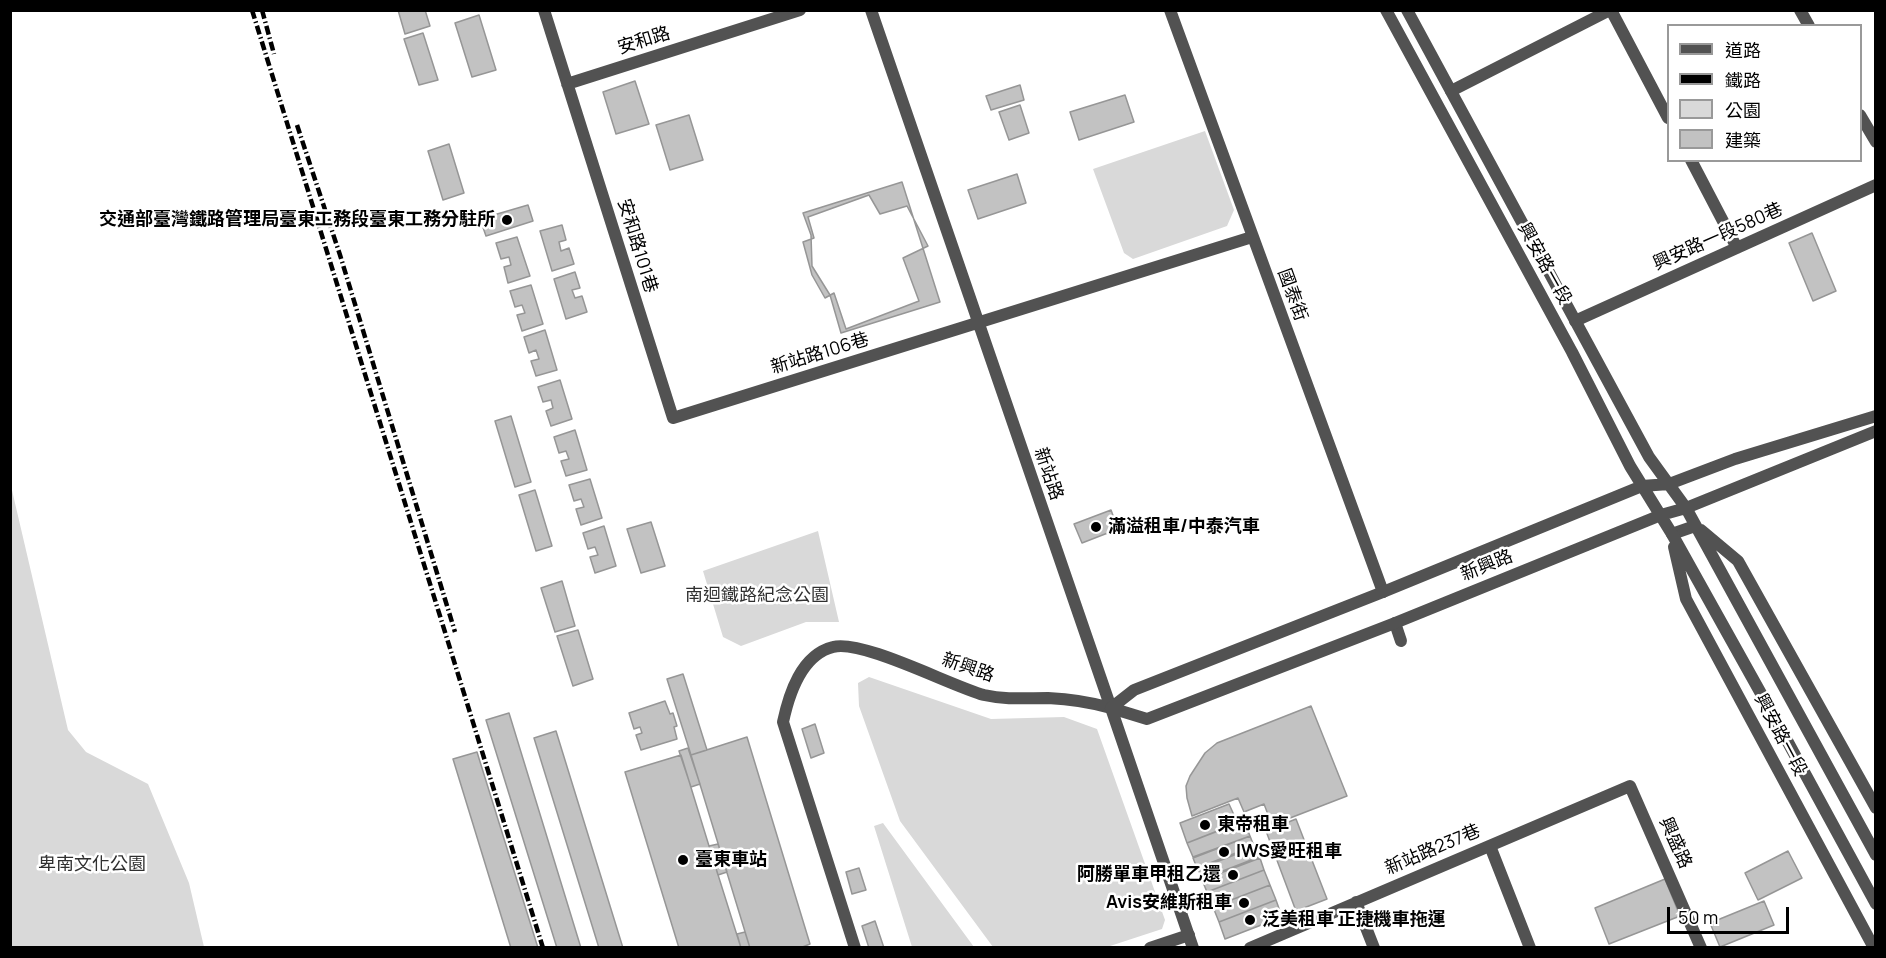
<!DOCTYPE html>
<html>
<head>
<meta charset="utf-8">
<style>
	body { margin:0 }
	#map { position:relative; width:1886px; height:958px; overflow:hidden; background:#fff; font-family:Manrope,"Noto Sans TC",sans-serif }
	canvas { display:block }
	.frame { position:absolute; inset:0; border:12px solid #000; pointer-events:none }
	.legend { position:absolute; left:1667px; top:24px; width:195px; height:138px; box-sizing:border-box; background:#fff; border:2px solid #999; margin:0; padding:8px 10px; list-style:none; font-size:18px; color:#000 }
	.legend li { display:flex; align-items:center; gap:12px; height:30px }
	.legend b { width:30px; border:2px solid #999 }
	.scale { position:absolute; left:1667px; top:907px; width:122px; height:27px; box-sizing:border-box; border:3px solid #000; border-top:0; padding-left:8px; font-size:18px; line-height:21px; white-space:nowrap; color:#000; -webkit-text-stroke:4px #fff; paint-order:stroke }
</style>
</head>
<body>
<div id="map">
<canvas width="1886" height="958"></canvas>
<div class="frame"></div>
<ul class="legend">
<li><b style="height:8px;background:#525252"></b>道路</li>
<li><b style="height:8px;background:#000"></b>鐵路</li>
<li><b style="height:16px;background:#d9d9d9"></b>公園</li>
<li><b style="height:16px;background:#c2c2c2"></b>建築</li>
</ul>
<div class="scale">50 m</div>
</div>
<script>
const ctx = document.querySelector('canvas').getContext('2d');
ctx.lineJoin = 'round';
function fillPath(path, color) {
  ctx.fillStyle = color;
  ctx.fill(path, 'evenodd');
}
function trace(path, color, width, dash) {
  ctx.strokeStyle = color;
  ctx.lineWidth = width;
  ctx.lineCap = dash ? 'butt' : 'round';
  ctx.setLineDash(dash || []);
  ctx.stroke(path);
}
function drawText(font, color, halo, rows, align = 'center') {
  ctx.font = font + ' Manrope,"Noto Sans TC",sans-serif';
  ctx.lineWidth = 5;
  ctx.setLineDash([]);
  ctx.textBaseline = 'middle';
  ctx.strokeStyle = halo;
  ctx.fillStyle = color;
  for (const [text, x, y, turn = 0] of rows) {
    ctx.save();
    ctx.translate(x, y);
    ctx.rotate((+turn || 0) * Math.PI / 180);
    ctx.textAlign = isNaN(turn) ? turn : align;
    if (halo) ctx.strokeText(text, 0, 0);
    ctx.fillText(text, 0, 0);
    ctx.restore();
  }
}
const green = new Path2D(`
	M 1205,131 L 1234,210 L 1227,226 L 1133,259 L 1124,253 L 1093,169 Z
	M 11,486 L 68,730 L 86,752 L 148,784 L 189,883 L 204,947 L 11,947 Z
	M 818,531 L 839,622 L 806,622 L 741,646 L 723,637 L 703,571 Z
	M 869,677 L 991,719 L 1064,717 L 1097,729 L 1165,920 L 1162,929 L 1107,947 L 993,947 L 900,821 L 859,706 L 858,683 Z
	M 883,823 L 974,947 L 912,947 L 874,826 Z`);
const building = new Path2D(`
	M 398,10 L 425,10 L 430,26 L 405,34 Z
	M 479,15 L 496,70 L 472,77 L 455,23 Z
	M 423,33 L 438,80 L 419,85 L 404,39 Z
	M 635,81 L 649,124 L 616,134 L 603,92 Z
	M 1020,85 L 1024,100 L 991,110 L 986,96 Z
	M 1125,95 L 1134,122 L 1079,140 L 1070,112 Z
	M 1020,105 L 1029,133 L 1009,140 L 999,112 Z
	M 689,115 L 703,160 L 670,170 L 656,125 Z
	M 449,144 L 464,193 L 443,200 L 428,151 Z
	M 1017,174 L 1026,203 L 978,219 L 968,190 Z
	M 902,182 L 940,302 L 841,333 L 830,295 L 812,266 L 811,235 L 803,213 Z
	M 869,195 L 880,214 L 907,206 L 928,246 L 903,258 L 919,301 L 846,329 L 834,293 L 825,298 L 812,275 L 803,242 L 814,238 L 808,217 Z
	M 528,205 L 533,221 L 486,236 L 480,219 Z
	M 562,225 L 566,240 L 559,242 L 561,251 L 569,248 L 574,264 L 552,271 L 540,231 Z
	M 1812,233 L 1836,291 L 1813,301 L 1789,243 Z
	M 517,237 L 530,276 L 508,283 L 504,267 L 511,265 L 509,257 L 501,259 L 496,243 Z
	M 575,272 L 580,288 L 572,290 L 575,298 L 582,296 L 587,312 L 566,319 L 554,279 Z
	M 531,285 L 543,324 L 522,331 L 517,315 L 525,313 L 522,305 L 515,307 L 510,291 Z
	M 545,330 L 557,370 L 536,376 L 531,361 L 539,359 L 536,350 L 529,353 L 524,337 Z
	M 560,380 L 572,419 L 551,426 L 546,411 L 553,408 L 551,400 L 543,402 L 538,387 Z
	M 511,416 L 531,482 L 515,487 L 495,421 Z
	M 575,430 L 587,470 L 566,476 L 561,461 L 569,459 L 566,451 L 559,453 L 554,437 Z
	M 590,479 L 602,518 L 581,525 L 576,509 L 584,507 L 581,499 L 574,501 L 569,485 Z
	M 535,490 L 552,546 L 536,551 L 519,495 Z
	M 1111,510 L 1118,529 L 1082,543 L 1074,524 Z
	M 651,522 L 665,566 L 641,573 L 627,529 Z
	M 604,526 L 616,566 L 595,573 L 590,557 L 598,555 L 595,547 L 588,549 L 583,533 Z
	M 562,581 L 575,626 L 555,632 L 541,588 Z
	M 578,630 L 593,679 L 573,686 L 557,636 Z
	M 683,674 L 707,750 L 691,755 L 667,679 Z
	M 665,701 L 670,714 L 673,713 L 677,726 L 674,727 L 677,739 L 641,750 L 636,735 L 642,733 L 640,727 L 634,729 L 629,713 Z
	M 1311,706 L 1347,796 L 1272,825 L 1264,804 L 1244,812 L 1238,798 L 1192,816 L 1187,798 L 1186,786 L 1190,776 L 1205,753 L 1217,743 Z
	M 509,713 L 581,948 L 557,948 L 486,720 Z
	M 815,724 L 824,753 L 811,758 L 802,729 Z
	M 556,731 L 623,948 L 599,948 L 534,738 Z
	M 747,737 L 810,944 L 800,948 L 750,948 L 691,755 Z
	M 688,748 L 700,784 L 691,787 L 679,751 Z
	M 477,752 L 538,948 L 511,948 L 453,759 Z
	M 681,755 L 709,846 L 741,948 L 679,948 L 625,772 Z
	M 1229,804 L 1234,815 L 1228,818 L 1230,826 L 1187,843 L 1180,823 Z
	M 1296,819 L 1327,899 L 1296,911 L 1266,831 Z
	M 1244,821 L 1250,836 L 1193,857 L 1187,843 Z
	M 1250,836 L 1254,846 L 1197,868 L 1193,858 Z
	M 718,844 L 727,872 L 718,875 L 709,846 Z
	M 1255,847 L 1259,857 L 1202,879 L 1198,869 Z
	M 1788,851 L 1802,878 L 1758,900 L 1745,873 Z
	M 1260,858 L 1264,870 L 1207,892 L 1202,880 Z
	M 859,868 L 866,890 L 852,894 L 846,872 Z
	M 1264,870 L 1270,885 L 1213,907 L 1207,892 Z
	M 1665,879 L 1680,916 L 1609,944 L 1595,908 Z
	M 1270,885 L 1276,900 L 1219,922 L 1213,907 Z
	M 1276,900 L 1282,917 L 1225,939 L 1219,922 Z
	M 1764,901 L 1774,925 L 1720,947 L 1710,923 Z
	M 875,921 L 884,948 L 869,948 L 862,926 Z
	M 745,932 L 750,948 L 741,948 L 737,934 Z`);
const minor = new Path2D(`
	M 544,10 L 673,418 L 1252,237
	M 871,10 L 1111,708
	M 1170,10 L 1383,592
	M 1611,10 L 1668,118
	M 1800,10 L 1809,26
	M 567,84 L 800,10
	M 1451,91 L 1610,10
	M 1860,115 L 1876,142
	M 1691,160 L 1737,248
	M 1575,321 L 1876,185
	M 1672,534 L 1695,526
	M 1395,623 L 1401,641
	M 1490,846 L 1530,948
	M 1356,902 L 1374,948
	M 855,948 L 783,722 C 789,694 801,655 833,647 C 862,639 951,686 984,695 C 1006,700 1026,698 1048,698 C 1069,699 1090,702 1111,708
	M 1150,948 L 1189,935
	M 1250,948 L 1630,786 L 1701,948`);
const tertiary = new Path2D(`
	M 1386,10 L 1572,352 L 1630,466 L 1672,534 L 1778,724 L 1876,904
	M 1407,10 L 1649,457 L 1686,508 L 1876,855
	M 1701,530 L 1738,561 L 1876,808
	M 1674,547 L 1686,599 L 1874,948
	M 1111,708 L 1147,719 L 1395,623 L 1661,515 L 1686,508 L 1876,431
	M 1111,708 L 1134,690 L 1383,592 L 1642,486 L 1669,484 L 1735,459 L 1876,416
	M 1111,708 L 1193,948`);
const rail = new Path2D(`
	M 252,10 L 543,948
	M 262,10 L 274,54
	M 297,125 L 340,255 L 455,632`);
const markers = [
	[507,220,6,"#000"],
	[1096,527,6,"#000"],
	[1205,825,6,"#000"],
	[1224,852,6,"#000"],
	[683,860,6,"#000"],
	[1233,875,6,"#000"],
	[1244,903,6,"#000"],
	[1250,920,6,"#000"]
];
const streetNames = [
	["安和路",644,41,-17],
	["興安路一段580巷",1718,237,-24],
	["安和路101巷",637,246,73],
	["興安路一段",1544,264,61],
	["國泰街",1292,295,70],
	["新站路106巷",820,354,-17],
	["新站路",1048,474,71],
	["新興路",1487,566,-22],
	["新興路",968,668,19],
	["興安路一段",1780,735,62],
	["興盛路",1675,843,66],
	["新站路237巷",1433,850,-23]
];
const poiNames = [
	["交通部臺灣鐵路管理局臺東工務段臺東工務分駐所",495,220,"right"],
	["滿溢租車/中泰汽車",1108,527],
	["東帝租車",1217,825],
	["IWS愛旺租車",1236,852],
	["臺東車站",695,860],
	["阿勝單車甲租乙還",1221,875,"right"],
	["Avis安維斯租車",1232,903,"right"],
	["泛美租車 正捷機車拖運",1262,920]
];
const parkNames = [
	["南迴鐵路紀念公園",757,596],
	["卑南文化公園",92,865]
];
fillPath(green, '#d9d9d9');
fillPath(building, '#c2c2c2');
trace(building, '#969696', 1.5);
trace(minor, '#525252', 12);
trace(tertiary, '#525252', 12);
trace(rail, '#000', 4.5, [9, 3, 1.5, 3]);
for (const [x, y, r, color] of markers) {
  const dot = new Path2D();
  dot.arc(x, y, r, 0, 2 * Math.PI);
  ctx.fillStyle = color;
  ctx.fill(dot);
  trace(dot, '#fff', 2);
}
drawText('18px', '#000', '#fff', streetNames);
drawText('bold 18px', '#000', '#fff', poiNames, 'left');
drawText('18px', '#303030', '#fff', parkNames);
</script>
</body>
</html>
